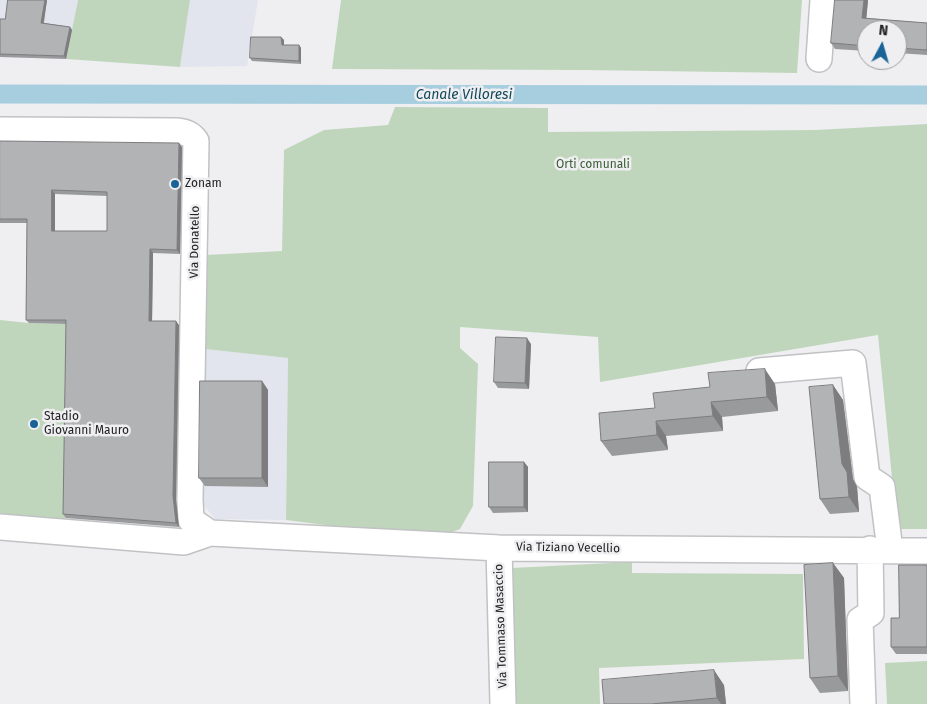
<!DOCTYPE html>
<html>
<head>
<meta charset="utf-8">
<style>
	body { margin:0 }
	#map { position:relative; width:927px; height:704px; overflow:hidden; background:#efeff2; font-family:"Fira Sans",sans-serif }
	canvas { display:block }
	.north { position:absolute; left:857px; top:20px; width:50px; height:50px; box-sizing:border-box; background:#efeff2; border:1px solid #9d9da0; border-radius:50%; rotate:6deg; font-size:14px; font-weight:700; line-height:20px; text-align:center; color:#232324 }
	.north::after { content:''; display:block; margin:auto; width:18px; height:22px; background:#196397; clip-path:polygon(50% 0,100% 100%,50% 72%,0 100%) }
</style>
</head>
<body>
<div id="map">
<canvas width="927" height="704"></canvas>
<div class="north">N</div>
</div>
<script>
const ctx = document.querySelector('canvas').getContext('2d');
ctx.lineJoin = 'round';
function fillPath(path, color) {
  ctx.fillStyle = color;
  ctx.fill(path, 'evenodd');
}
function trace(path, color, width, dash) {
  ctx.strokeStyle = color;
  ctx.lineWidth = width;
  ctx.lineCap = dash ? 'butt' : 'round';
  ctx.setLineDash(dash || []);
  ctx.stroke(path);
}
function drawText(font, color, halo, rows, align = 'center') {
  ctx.font = font + ' "Fira Sans",sans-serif';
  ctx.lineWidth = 5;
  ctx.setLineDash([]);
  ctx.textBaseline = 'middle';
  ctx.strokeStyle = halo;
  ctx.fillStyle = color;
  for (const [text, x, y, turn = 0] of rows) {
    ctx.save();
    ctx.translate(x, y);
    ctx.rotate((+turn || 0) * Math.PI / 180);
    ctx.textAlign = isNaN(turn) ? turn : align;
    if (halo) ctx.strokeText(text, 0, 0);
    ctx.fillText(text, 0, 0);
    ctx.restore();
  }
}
const built = new Path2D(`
	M 0,0 L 78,0 L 66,59 L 0,57 Z
	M 190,0 L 258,0 L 247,66 L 180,67 Z
	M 205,349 L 288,358 L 286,520 L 215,519 L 203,504 Z`);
const green = new Path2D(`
	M 78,0 L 190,0 L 180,67 L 66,59 Z
	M 341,0 L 802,0 L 797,73 L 582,70 L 332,69 Z
	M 395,107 L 548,108 L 548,132 L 816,130 L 927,124 L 927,529 L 897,529 L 878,335 L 600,382 L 598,337 L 460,327 L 460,348 L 478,364 L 473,506 L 460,529 L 434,539 L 286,520 L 288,358 L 205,349 L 206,255 L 282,251 L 284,150 L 324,130 L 388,125 Z
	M 0,320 L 29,323 L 68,324 L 66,529 L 0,524 Z
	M 632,562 L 632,573 L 803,574 L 804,659 L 599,668 L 600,704 L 515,704 L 511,568 Z
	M 927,661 L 927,704 L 887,704 L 885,663 Z`);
const canal = new Path2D(`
	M 0,94 L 927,95`);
const minor = new Path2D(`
	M 819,59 L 823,0
	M 0,130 L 177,131 C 186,132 191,134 196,141 L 190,500 L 191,520 L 210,533
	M 759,371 L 853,363 L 867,477 L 882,487 L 890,550
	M 0,527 L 184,542 L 210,533 L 499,548 L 927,551
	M 499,548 L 503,704
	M 863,704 L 860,620 L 871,613 L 870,549`);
const wall = new Path2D(`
	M 8,0 L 47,0 L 44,23 L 70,27 L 72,30 L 66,59 L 0,57 L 0,19 L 5,19 Z
	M 835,0 L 868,0 L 866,18 L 927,23 L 927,55 L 897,53 L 897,30 L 867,30 L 867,51 L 835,49 L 831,43 Z
	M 281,37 L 284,40 L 284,45 L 299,45 L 301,48 L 301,64 L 252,61 L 250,58 Z
	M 0,141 L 182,147 L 180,254 L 153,253 L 152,321 L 179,325 L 176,500 L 179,527 L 66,518 L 63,514 L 66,324 L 29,323 L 26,320 L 27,223 L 0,223 ZM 55,194 L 107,196 L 107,231 L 55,231 Z
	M 531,344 L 529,389 L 498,388 L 494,382 Z
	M 262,381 L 268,390 L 268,487 L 205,486 L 199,478 Z
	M 775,384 L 778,411 L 722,417 L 723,431 L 666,436 L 668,450 L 612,456 L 601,441 L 655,408 Z
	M 833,385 L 843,400 L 853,479 L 857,487 L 859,512 L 830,514 L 820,499 Z
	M 524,462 L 528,467 L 528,512 L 493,513 L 489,507 Z
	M 833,563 L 844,578 L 848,691 L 820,693 L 810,678 Z
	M 927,565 L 927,654 L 896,654 L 891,647 L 899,618 Z
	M 724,685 L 726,704 L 604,704 Z`);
const shadedWall = new Path2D(`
	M 45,0 L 47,0 L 43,25 L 41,23 Z
	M 864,0 L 868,0 L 866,23 L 862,18 Z
	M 70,27 L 72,30 L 66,59 L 64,56 Z
	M 281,37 L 284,40 L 284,48 L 282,45 Z
	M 299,45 L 301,48 L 301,64 L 299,61 Z
	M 179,143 L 182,147 L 180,254 L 177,250 Z
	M 52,190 L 55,194 L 55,234 L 52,231 Z
	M 150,249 L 153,253 L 152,325 L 149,321 Z
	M 176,321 L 179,325 L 176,500 L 179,527 L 176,523 L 173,496 Z
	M 527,338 L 531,344 L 529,389 L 525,383 Z
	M 765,369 L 775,384 L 778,411 L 767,397 Z
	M 262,381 L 268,390 L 268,487 L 262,478 Z
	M 833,385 L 843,400 L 853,479 L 857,487 L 859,512 L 849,497 L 842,464 Z
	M 711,402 L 722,417 L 723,431 L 713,416 Z
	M 656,421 L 666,436 L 668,450 L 657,435 Z
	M 524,462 L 528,467 L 528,512 L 524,507 Z
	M 833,563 L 844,578 L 848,691 L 838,676 Z
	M 714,670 L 724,685 L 726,704 L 721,704 L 717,698 Z`);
const building = new Path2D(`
	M 8,0 L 45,0 L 41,23 L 70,27 L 64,56 L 0,54 L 0,19 L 5,19 Z
	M 835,0 L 864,0 L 862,18 L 927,23 L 927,50 L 897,48 L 897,30 L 867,30 L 867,46 L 831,43 Z
	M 251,37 L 281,37 L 282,45 L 299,45 L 299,61 L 250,58 Z
	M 0,141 L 179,143 L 177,250 L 150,249 L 149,321 L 176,321 L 173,496 L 176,523 L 63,514 L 66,320 L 26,320 L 27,219 L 0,219 ZM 52,190 L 107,192 L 107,231 L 52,231 Z
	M 496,337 L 527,338 L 525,383 L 494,382 Z
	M 765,369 L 767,397 L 711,402 L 713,416 L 656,421 L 657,435 L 601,441 L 599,413 L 655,408 L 653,393 L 710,387 L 708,373 Z
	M 200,381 L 262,381 L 262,478 L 199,478 Z
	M 833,385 L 842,464 L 847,472 L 849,497 L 820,499 L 809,387 Z
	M 489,462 L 524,462 L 524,507 L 489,507 Z
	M 833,563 L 838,676 L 810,678 L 804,565 Z
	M 899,565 L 927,565 L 927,647 L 891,647 L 891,618 L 899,618 Z
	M 714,670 L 717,698 L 651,704 L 604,704 L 602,680 Z`);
const markers = [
	[175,184,5,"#196397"],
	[34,424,5,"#196397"]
];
const parkNames = [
	["Orti comunali",593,165]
];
const poiNames = [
	["Zonam",185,184],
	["Stadio",44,417],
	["Giovanni Mauro",44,431]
];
const streetNames = [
	["Via Donatello",195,242,-89],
	["Via Tiziano Vecellio",568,548,1],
	["Via Tommaso Masaccio",501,626,-92]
];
const waterNames = [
	["Canale Villoresi",464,95]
];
fillPath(built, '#e2e4ee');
fillPath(green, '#c0d6bc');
trace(canal, '#a7cede', 19);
trace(minor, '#c1c2c4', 28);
trace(minor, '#fff', 25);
fillPath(wall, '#999a9c');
fillPath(shadedWall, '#7d7d7f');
fillPath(building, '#b2b3b5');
trace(building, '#7d7d7f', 1);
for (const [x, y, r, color] of markers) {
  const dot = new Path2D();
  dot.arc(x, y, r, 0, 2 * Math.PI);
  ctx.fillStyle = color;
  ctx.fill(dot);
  trace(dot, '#efeff2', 2);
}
drawText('12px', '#3b5e34', '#efeff2', parkNames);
drawText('12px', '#232324', '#efeff2', poiNames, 'left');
drawText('12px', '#232324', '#efeff2', streetNames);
drawText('italic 14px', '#13485a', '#efeff2', waterNames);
</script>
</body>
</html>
